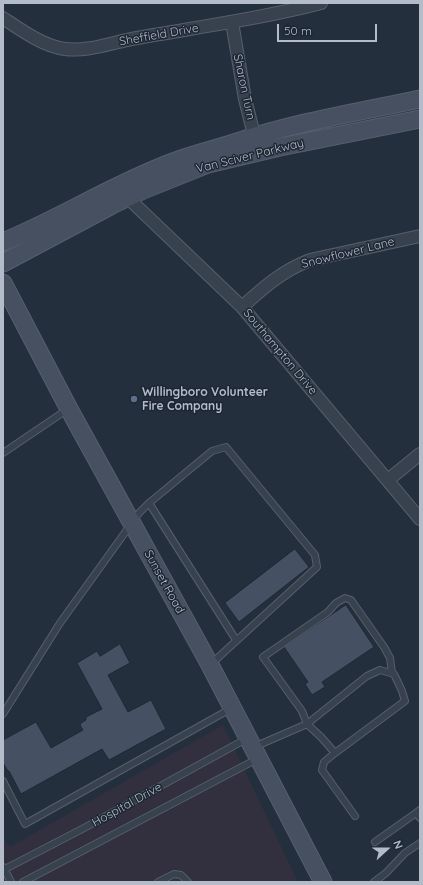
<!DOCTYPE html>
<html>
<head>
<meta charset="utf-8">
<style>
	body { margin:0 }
	#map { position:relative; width:423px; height:885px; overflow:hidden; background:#242f3e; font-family:Quicksand,sans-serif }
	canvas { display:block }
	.frame { position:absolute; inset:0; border:4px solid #b4bcc9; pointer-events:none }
	.north { position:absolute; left:367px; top:829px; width:40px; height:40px; -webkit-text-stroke:3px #1d2633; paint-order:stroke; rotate:69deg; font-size:11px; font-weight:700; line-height:16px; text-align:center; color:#b4bcc9 }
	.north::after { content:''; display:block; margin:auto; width:14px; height:18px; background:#b4bcc9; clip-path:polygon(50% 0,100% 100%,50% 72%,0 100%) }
	.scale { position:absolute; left:277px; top:24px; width:100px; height:18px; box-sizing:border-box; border:2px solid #b4bcc9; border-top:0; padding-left:5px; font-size:12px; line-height:14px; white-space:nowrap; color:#b4bcc9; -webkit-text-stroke:3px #1d2633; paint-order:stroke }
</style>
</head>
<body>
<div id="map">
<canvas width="423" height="885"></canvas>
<div class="frame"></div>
<div class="north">N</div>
<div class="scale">50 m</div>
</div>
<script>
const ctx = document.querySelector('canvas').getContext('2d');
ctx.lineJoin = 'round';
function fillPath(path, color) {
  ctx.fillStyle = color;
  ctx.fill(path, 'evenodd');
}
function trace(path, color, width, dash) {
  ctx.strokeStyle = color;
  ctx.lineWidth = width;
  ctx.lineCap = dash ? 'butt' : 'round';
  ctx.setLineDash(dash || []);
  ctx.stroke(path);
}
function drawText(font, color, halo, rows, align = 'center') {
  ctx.font = font + ' Quicksand,sans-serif';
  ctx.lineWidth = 3;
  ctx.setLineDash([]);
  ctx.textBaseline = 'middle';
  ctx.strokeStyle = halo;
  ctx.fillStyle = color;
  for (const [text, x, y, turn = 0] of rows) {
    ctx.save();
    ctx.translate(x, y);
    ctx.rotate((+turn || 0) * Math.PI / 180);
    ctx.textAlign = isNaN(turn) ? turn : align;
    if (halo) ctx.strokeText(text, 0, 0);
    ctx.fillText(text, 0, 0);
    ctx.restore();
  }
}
const medical = new Path2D(`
	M 223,725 L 298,882 L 3,882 L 3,838 L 10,847 Z`);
const building = new Path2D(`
	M 295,549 L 309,567 L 239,622 L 225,603 Z
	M 346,605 L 374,647 L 322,682 L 325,687 L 312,695 L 305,684 L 308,682 L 284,647 Z
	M 120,644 L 130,663 L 108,675 L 128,712 L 151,700 L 166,729 L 109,760 L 102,749 L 21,794 L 9,771 L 8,771 L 3,763 L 3,740 L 36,722 L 51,748 L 83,730 L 80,725 L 81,723 L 86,720 L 86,717 L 102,709 L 77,663 L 97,651 L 100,656 Z`);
const lane = new Path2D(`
	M 3,453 L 68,409
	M 149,503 L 236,640
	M 3,714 L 60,623 L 139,513 L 149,503 L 212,451 L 226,447 L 315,555 L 317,567 L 211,664
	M 254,747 L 307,724 L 321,737 L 335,753 L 405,701 L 402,691 L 394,674 L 380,670 L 367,676 L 307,724 L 302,711 L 263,657 L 328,612 L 336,603 L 345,598 L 351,600 L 384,647 L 390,658 L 392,673
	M 335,753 L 324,762 L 322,770 L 355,816
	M 3,781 L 25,824 L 232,708
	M 420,810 L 416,813 L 420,818
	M 375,842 L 416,813
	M 3,867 L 11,882
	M 5,869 L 86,827 L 246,739
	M 23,882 L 257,759
	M 158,882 L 174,874 L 181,875 L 188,882
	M 374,882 L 386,873 L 405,853 L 420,843`);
const street = new Path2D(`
	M 3,18 C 21,30 43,46 65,49 C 89,52 113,42 137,38 C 198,27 260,19 321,3
	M 232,22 L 245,99 L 256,143
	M 127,197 L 242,307 L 420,519
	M 242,307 C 264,287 282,271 310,260 L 420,236
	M 388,480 L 420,454`);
const secondary = new Path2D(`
	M 3,242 C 61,218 114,184 173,162 C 194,154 216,149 237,142 C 296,122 359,112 420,99
	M 3,263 L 112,205 L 143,190 L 208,164 L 280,147 L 420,119
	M 3,283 L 69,409 L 210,665 L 323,882`);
const markers = [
	[134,399,4,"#5c6f8a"]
];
const streetNames = [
	["Sheffield Drive",159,35,-10],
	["Sharon Turn",244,87,78],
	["Van Sciver Parkway",250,156,-14],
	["Snowflower Lane",348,253,-14],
	["Southampton Drive",280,352,50],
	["Sunset Road",164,582,61],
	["Hospital Drive",127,805,-29]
];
const poiNames = [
	["Willingboro Volunteer",142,392],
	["Fire Company",142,406]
];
fillPath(medical, '#32303f');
fillPath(building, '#455162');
trace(building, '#1f2835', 1);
trace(lane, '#565f6c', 8);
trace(street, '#565f6c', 14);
trace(secondary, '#565f6c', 19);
trace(lane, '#38414e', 6);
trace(street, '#38414e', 12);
trace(secondary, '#465061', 17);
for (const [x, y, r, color] of markers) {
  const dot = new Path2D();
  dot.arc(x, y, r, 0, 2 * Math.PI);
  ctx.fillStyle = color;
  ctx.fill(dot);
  trace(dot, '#1d2633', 1.5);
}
drawText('12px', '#b4bcc9', '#1d2633', streetNames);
drawText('bold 12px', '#b4bcc9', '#1d2633', poiNames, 'left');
</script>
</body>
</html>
